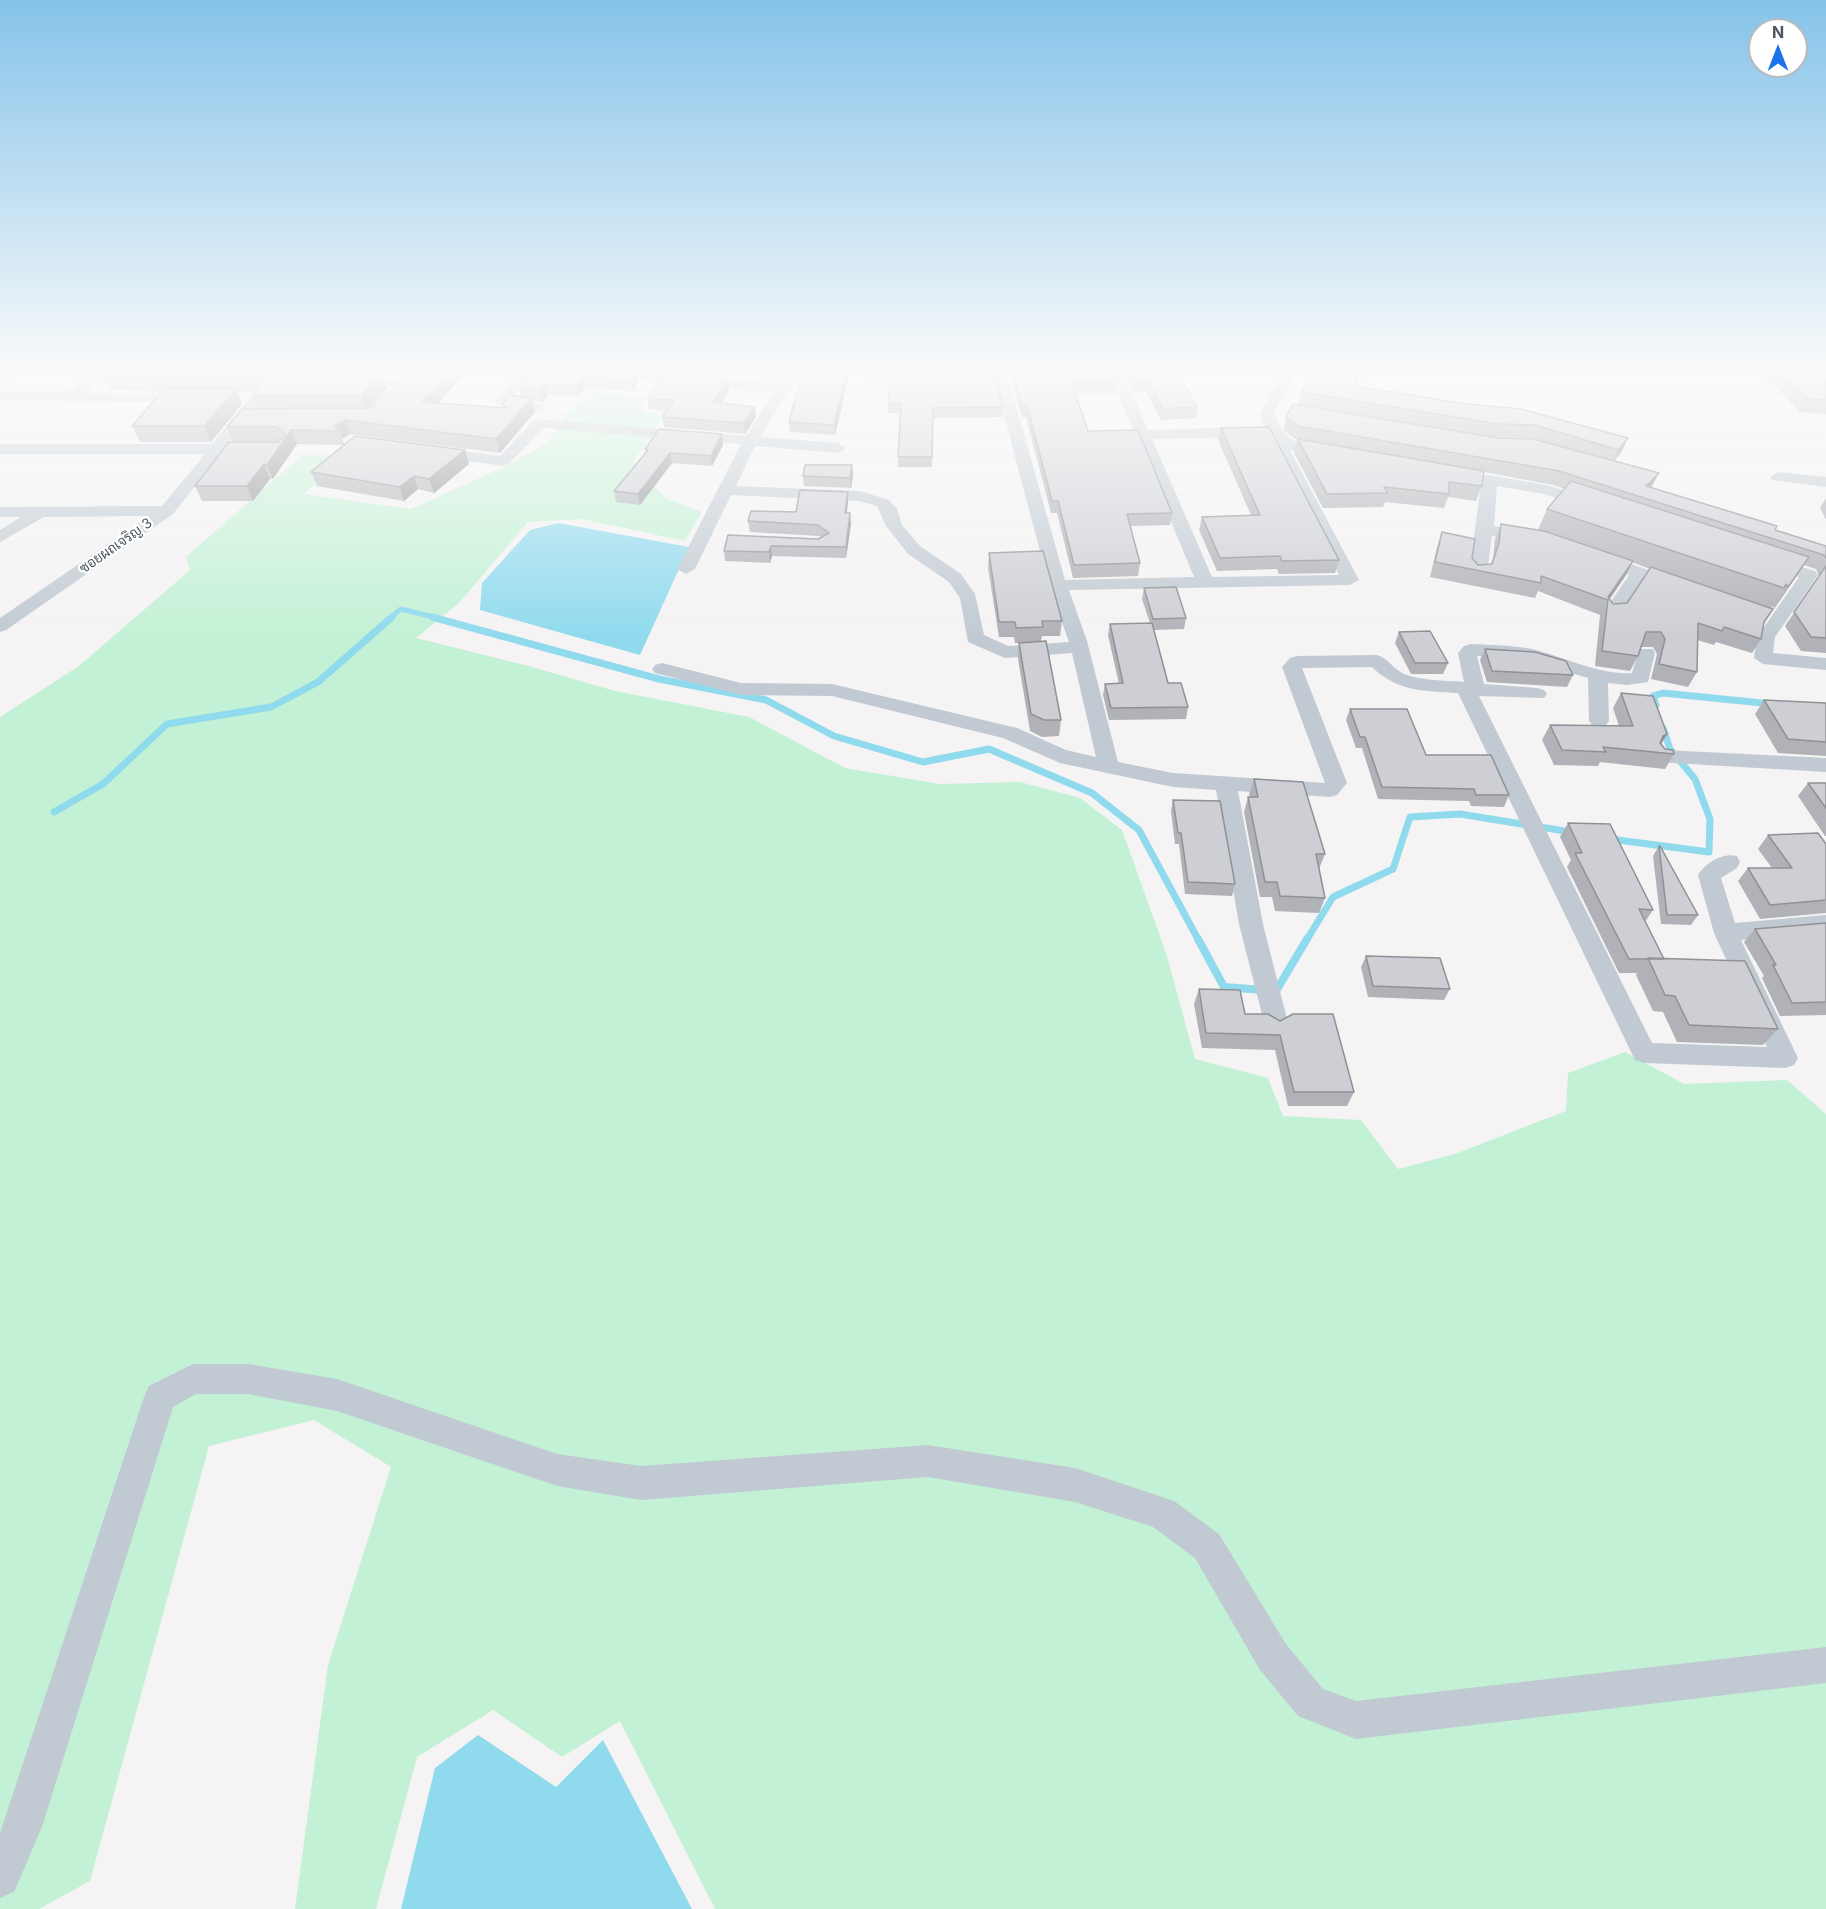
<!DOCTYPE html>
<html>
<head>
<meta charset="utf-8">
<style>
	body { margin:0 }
	#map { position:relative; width:1826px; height:1909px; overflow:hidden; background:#f5f3f3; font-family:Inter,sans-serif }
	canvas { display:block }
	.north { position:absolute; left:1748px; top:18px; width:60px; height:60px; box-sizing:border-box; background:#fff; border:2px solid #b7bbc0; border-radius:50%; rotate:0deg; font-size:16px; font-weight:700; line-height:24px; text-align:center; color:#4a5661 }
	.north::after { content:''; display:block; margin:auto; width:21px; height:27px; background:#1a73e8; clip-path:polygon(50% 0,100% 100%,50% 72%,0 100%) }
</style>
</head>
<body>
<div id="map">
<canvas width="1826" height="1909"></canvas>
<div class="north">N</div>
</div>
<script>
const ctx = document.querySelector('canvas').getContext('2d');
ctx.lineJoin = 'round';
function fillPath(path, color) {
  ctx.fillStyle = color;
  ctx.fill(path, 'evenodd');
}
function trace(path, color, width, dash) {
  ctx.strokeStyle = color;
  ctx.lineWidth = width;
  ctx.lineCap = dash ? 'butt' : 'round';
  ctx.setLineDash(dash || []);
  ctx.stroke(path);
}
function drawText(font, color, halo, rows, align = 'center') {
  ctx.font = font + ' Inter,Sarabun,sans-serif';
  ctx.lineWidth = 4.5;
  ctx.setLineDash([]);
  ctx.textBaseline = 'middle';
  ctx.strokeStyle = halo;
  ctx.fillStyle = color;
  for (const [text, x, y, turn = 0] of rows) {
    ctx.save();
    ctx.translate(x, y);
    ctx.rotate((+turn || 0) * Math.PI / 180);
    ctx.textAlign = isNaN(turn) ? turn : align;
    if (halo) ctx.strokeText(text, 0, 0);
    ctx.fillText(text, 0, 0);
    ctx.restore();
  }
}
const green = new Path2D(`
	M 592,393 L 645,397 L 642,412 L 664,416 L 633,462 L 665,498 L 702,512 L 685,541 L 582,519 L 528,522 L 459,603 L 416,638 L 532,667 L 615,691 L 749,717 L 845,768 L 940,784 L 1020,782 L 1080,798 L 1122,830 L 1166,953 L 1195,1059 L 1268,1078 L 1283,1116 L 1361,1120 L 1398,1169 L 1455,1154 L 1566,1111 L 1568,1073 L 1625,1052 L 1684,1084 L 1787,1080 L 1826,1114 L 1826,1909 L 715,1909 L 620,1721 L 562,1757 L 493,1710 L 417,1757 L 376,1909 L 295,1909 L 328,1665 L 391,1467 L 314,1420 L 209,1446 L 90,1881 L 39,1909 L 0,1909 L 0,717 L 79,666 L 190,570 L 186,557 L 302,455 L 348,455 L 304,494 L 411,509 L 504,467 L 546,444 L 568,412 Z`);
const water = new Path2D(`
	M 558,523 L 689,547 L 640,655 L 480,610 L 482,583 L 530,530 Z
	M 478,1735 L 556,1787 L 603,1740 L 692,1909 L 401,1909 L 435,1768 Z`);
const streamFar2 = new Path2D(`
	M 390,618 L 401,609 L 438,618`);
const streamFar1 = new Path2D(`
	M 432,617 L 659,679 L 766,700 L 834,736 L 923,762 L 989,749 L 1092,793 L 1139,830 L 1199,941
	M 1656,705 L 1653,696 L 1663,693 L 1772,704
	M 54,812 L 103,784 L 167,724 L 271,707 L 318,682 L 392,617
	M 1610,839 L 1709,852 L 1710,819 L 1695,779 L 1670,749 L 1663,728
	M 1306,941 L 1333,897 L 1393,869 L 1410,817 L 1460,814 L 1571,832`);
const stream = new Path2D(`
	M 1198,939 L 1224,987 L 1276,991 L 1307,939`);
const service = new Path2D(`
	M 1328,370 C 1355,370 1359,385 1379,397 L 1375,399 L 1366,397 L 1352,380 Z`);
const minor = new Path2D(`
	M 8,370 L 39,370 L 0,380 L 0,372 Z
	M 93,370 L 108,370 L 86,393 L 190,394 L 197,398 L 190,402 L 0,400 L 0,392 L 69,392 Z
	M 272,370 L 287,370 L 228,444 L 234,446 L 237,449 L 234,452 L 221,454 L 173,514 L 6,630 L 0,632 L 0,618 L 149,516 L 44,517 L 0,542 L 0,530 L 21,517 L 0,517 L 0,507 L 162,506 L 205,454 L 0,454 L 0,444 L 212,444 Z
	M 521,370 L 536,370 L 511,399 L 542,404 L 544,407 L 542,410 L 501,406 L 494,402 Z
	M 561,370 L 620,370 L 779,384 L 788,370 L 929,371 L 931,374 L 924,378 L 799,375 L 760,437 L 838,443 L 846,448 L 838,453 L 755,446 L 736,486 L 860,491 L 889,500 L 897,509 L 902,525 L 920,546 L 961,574 L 975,594 L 984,635 L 1008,646 L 1069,642 L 1049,585 L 992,370 L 1006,370 L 1065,580 L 1194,577 L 1108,370 L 1122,370 L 1148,430 L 1253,427 L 1261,432 L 1253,437 L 1152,439 L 1212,577 L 1339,575 L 1265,432 L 1260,412 L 1285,370 L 1299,370 L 1274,412 C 1286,449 1301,441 1333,449 L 1336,452 L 1328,457 L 1290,450 L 1359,580 L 1350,585 L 1069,590 L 1087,641 L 1118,762 L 1173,773 L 1325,783 L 1282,667 L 1290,658 L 1297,656 L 1377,655 C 1388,658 1393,669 1404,674 C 1422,681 1444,680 1464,682 L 1458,653 L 1464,646 L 1471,644 C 1491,645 1512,645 1532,649 C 1565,657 1598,675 1632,673 L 1639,649 L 1653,649 L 1655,653 L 1648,682 L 1627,685 L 1608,683 L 1609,721 L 1606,725 L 1592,725 L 1589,721 L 1588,678 L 1524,659 L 1477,656 L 1484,684 L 1537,688 L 1544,690 L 1547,694 L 1544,698 L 1479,696 L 1652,1043 L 1767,1047 L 1714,933 L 1698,875 C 1705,863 1723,852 1737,856 L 1740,862 L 1737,868 L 1721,878 L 1735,923 L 1826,915 L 1826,933 L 1741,940 L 1798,1058 L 1794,1065 L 1785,1068 L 1644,1063 L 1635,1060 L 1458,693 C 1424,691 1398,692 1372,667 L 1302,668 L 1347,783 L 1337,795 L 1330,797 L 1238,791 L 1263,924 L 1288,1023 L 1284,1030 L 1275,1033 L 1266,1030 L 1239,924 L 1216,790 L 1173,787 L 1060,763 L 1003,738 L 832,696 L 741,695 L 655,673 L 652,669 L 655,665 L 662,663 L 741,683 L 832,684 L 1017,728 L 1066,750 L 1096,757 L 1072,653 L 1005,658 L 968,642 L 960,598 L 949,582 L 908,554 L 886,526 L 877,506 L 859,501 L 731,495 L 695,569 L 686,574 L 677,569 L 741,444 L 543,428 L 509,464 L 504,466 L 436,457 L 428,452 L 436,447 L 500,456 L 534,420 L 539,419 L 746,436 L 774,392 L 568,374 Z
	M 352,378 L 407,379 L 414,383 L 407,387 L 347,385 L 347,379 Z
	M 1451,469 L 1547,485 L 1596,501 L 1598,504 L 1590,509 L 1544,494 L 1497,486 L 1494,526 L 1530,532 L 1538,537 L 1530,542 L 1492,536 L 1487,573 L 1478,578 L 1469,573 L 1481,484 L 1445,477 L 1443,474 L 1445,471 Z
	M 1778,472 L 1826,477 L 1826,487 L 1772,480 L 1770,477 Z
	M 1598,553 L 1681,581 L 1684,585 L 1675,590 L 1643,580 L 1618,617 L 1606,617 L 1603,613 L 1629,575 L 1592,562 L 1589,558 Z
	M 1769,557 L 1815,571 L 1818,575 L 1775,637 L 1773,653 L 1826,658 L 1826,670 L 1763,664 L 1754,658 L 1757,637 L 1799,577 L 1763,566 L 1760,562 L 1763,558 Z
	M 1663,750 L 1826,758 L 1826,772 L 1656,762 L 1653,757 L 1656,752 Z
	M 193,1364 L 248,1364 L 337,1379 L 557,1454 L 641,1466 L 928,1445 L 1075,1468 L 1174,1501 L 1219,1534 L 1286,1644 L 1323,1689 L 1356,1701 L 1826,1647 L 1826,1683 L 1356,1739 L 1298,1716 L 1260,1670 L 1195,1558 L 1153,1527 L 1075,1502 L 928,1477 L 641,1500 L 557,1486 L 337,1411 L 248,1394 L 196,1394 L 173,1407 L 42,1827 L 14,1892 L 0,1898 L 0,1833 L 144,1397 L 149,1386 Z`);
const wall = new Path2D(`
	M 100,370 L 269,370 L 253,392 L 237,392 L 242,404 L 211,442 L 140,442 L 132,426 L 163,391 L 110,390 Z
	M 285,370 L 406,370 L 400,377 L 383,376 L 387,389 L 369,408 L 438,403 L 503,407 L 502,404 L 521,396 L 519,387 L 623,370 L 638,382 L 633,391 L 585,388 L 579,396 L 548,395 L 543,402 L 532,400 L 535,412 L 500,453 L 350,434 L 342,439 L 345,444 L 465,450 L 469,464 L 434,493 L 418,489 L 404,501 L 317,486 L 311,472 L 343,445 L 297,444 L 273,479 L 270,479 L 253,501 L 202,501 L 195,486 L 233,442 L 227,427 L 258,409 L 252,396 L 285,373 Z
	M 1011,370 L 1112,370 L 1117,381 L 1115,393 L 1075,393 L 1088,431 L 1172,513 L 1170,525 L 1130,526 L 1140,563 L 1138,576 L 1073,578 L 1057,513 L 1051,513 L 1026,417 L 1022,417 L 1011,379 Z
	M 1123,370 L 1176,370 L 1197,407 L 1196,418 L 1161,420 L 1146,392 L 1134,392 Z
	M 1759,370 L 1826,370 L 1826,414 L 1800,412 Z
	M 728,380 L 729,390 L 721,403 L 755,407 L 756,417 L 745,434 L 664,427 L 662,417 L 667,410 L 649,409 L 647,399 Z
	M 848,380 L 835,435 L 790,432 L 789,422 Z
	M 1355,386 L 1467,404 L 1622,451 L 1614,461 L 1652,486 L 1651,487 L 1775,530 L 1826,546 L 1826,653 L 1801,651 L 1785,626 L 1819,576 L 1816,569 L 1804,565 L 1774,609 L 1773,606 L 1771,609 L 1773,609 L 1764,624 L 1761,639 L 1752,653 L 1716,642 L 1714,645 L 1697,640 L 1697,672 L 1688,687 L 1651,679 L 1657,654 L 1653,647 L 1641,647 L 1638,656 L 1630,671 L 1595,666 L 1600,615 L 1538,591 L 1535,598 L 1430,577 L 1437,547 L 1442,532 L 1472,558 L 1478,565 L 1491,564 L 1493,558 L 1495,539 L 1501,524 L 1538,530 L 1547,509 L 1565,489 L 1553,485 L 1484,472 L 1482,486 L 1476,501 L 1448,497 L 1444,508 L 1385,502 L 1383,507 L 1323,508 L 1294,453 L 1297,439 L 1295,439 L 1283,430 L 1286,417 L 1498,438 L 1541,441 L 1530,438 L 1493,437 L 1298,404 L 1301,392 ZM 1632,562 L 1650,569 L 1627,603 L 1613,604 L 1610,599 L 1626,575 Z
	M 888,403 L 1003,407 L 1002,417 L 933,418 L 932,467 L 898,467 L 900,413 L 888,413 Z
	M 1221,428 L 1339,560 L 1335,573 L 1279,574 L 1277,569 L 1217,571 L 1199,530 L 1202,517 L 1251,515 L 1218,440 Z
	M 723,445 L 712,466 L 672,463 L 640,505 L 616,502 L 614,491 L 646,453 L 645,449 Z
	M 852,465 L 853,476 L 851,488 L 804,486 L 803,476 Z
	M 1826,498 L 1826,520 L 1820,508 Z
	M 848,503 L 847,513 L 850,513 L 851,524 L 846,558 L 772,556 L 770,563 L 725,561 L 724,551 L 818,539 L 821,537 L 819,536 L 750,532 L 748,521 Z
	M 989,553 L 1062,621 L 1060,636 L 1042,636 L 1041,641 L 1061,720 L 1059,736 L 1042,737 L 1030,731 L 1018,659 L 1019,643 L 1015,643 L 1014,637 L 999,637 L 988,568 Z
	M 1144,588 L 1186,618 L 1184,629 L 1154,630 L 1168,683 L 1188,707 L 1186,719 L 1109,720 L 1103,695 L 1105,684 L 1119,684 L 1108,635 L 1110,624 L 1150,623 L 1142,599 Z
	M 1399,632 L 1448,663 L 1443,674 L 1411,674 L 1395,643 Z
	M 1485,649 L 1573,675 L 1567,687 L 1487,682 L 1480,660 Z
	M 1621,693 L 1667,734 L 1661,745 L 1665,749 L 1674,754 L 1665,769 L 1600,762 L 1598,766 L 1554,765 L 1542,740 L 1550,725 L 1619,726 L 1613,708 Z
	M 1764,700 L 1826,703 L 1826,756 L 1778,753 L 1755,714 Z
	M 1350,709 L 1426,755 L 1509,795 L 1504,807 L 1471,806 L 1469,801 L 1378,799 L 1362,748 L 1356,748 L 1346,720 Z
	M 1254,779 L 1325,854 L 1319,869 L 1325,898 L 1319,913 L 1275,911 L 1272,897 L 1260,897 L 1244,812 L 1248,797 L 1250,797 L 1249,794 Z
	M 1808,783 L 1826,783 L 1826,836 L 1825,836 L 1798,796 Z
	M 1173,800 L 1235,884 L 1232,896 L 1185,894 L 1179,844 L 1175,844 L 1171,811 Z
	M 1568,823 L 1653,910 L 1645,922 L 1664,959 L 1778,1029 L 1763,1045 L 1677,1042 L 1663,1012 L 1653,1011 L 1636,975 L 1637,973 L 1619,973 L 1567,867 L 1571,860 L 1560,837 Z
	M 1768,835 L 1826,844 L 1826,913 L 1760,919 L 1738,881 L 1748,868 L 1772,868 L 1758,849 Z
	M 1659,846 L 1698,915 L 1691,925 L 1661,924 L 1653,856 Z
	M 1826,923 L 1826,1015 L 1780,1016 L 1762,978 L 1764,976 L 1744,942 L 1755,929 Z
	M 1366,956 L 1450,989 L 1444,1000 L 1368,997 L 1361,967 Z
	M 1199,989 L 1245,1014 L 1280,1021 L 1354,1092 L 1347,1106 L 1288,1106 L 1275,1050 L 1202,1048 L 1194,1004 Z`);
const shadedWall = new Path2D(`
	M 246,370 L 269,370 L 253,392 L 245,372 Z
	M 398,370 L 406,370 L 400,377 Z
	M 451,370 L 467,370 L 427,417 L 422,402 Z
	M 848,370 L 848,380 L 835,435 L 834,425 Z
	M 637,372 L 638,382 L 633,391 L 631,380 Z
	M 382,374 L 387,389 L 366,411 L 361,396 Z
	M 583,377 L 585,388 L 579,396 L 577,385 Z
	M 728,380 L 729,390 L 715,413 L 713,402 Z
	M 546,384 L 548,395 L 543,402 L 540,391 Z
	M 236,389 L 242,404 L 211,442 L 204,426 Z
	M 532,398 L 535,412 L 500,453 L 496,439 Z
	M 755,407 L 756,417 L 745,434 L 744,423 Z
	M 345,420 L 350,434 L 342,439 L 340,431 L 335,426 Z
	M 291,430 L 297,444 L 273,479 L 267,465 Z
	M 722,434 L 723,445 L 712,466 L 711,456 Z
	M 1628,438 L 1622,451 L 1613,462 L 1618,450 Z
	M 465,450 L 469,464 L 434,493 L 429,479 Z
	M 670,453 L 672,463 L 640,505 L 638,494 Z
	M 264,464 L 270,479 L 253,501 L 247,486 Z
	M 852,465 L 853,476 L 851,488 L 850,478 Z
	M 1659,473 L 1652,486 L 1642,497 L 1646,486 Z
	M 414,476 L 418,489 L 404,501 L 400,487 Z
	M 848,492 L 848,503 L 845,524 L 845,513 Z
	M 850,513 L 851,524 L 846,558 L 846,547 Z
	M 771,546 L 772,556 L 770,563 L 769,552 Z
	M 1809,557 L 1795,578 L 1774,609 L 1788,587 Z
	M 1633,561 L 1626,575 L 1607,602 L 1607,600 Z
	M 1667,734 L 1658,749 L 1654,751 L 1663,736 Z`);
const building = new Path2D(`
	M 118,370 L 246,370 L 245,372 Z
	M 412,370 L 451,370 L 422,402 L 507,408 L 502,404 L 509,395 L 532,398 L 496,439 L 345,420 L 335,426 L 340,431 L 291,430 L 267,465 L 264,464 L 247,486 L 195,486 L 229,442 L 277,442 L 287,435 L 277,427 L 227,427 L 242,409 L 371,408 Z
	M 532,370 L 623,370 L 637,372 L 631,380 L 583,377 L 577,385 L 546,384 L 540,391 L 519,387 Z
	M 807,370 L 847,370 L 834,425 L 789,422 L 800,381 L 803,381 Z
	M 1012,370 L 1112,370 L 1117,381 L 1071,382 L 1088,431 L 1138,430 L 1172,513 L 1127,514 L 1140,563 L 1074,565 L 1058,501 L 1052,501 L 1027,405 L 1022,405 Z
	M 1130,370 L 1176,370 L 1197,407 L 1163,409 L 1148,381 L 1136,381 Z
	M 1313,370 L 1323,370 L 1357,375 L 1355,386 L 1467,404 L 1521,409 L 1628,438 L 1618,450 L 1535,425 L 1498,424 L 1301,392 Z
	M 1779,370 L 1826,370 L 1826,400 L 1808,399 Z
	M 891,371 L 993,371 L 1003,407 L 933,408 L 932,457 L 898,457 L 901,404 L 888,403 Z
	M 270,372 L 382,374 L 361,396 L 252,396 Z
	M 665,375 L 728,380 L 713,402 L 755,407 L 744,423 L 662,417 L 674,400 L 647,399 Z
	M 165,388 L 236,389 L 204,426 L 132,426 Z
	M 1293,404 L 1498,438 L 1533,439 L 1659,473 L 1646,486 L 1777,526 L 1775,530 L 1826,546 L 1826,558 L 1824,555 L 1559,471 L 1298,426 L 1286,417 Z
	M 1269,427 L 1339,560 L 1282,561 L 1280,556 L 1220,558 L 1202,517 L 1260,515 L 1221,428 Z
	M 659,429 L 722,434 L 711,456 L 670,453 L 638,494 L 614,491 L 648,450 L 645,449 Z
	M 355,436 L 465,450 L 429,479 L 414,476 L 400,487 L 311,472 Z
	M 1298,439 L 1484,471 L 1482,486 L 1449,482 L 1449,494 L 1384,487 L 1388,493 L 1327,494 Z
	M 805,465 L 852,465 L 850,478 L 803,476 Z
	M 1571,481 L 1809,557 L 1788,587 L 1786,584 L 1784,588 L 1547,509 Z
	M 800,490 L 848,492 L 845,513 L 850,513 L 846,547 L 771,546 L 769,552 L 724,551 L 728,535 L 818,539 L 829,533 L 818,525 L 748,521 L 751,511 L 796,512 Z
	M 1501,524 L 1544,531 L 1633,561 L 1608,597 L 1613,604 L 1627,603 L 1651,567 L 1773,609 L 1764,622 L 1761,639 L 1724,627 L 1722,631 L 1698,623 L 1697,672 L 1659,664 L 1665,639 L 1661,632 L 1646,632 L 1638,656 L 1602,651 L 1608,600 L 1541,576 L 1541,583 L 1435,562 L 1442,532 L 1475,539 L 1472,558 L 1478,565 L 1492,564 L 1499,543 Z
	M 1043,551 L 1062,621 L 1042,621 L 1043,627 L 1016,628 L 1015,622 L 999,622 L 989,553 Z
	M 1826,566 L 1826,638 L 1811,637 L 1794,612 Z
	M 1176,587 L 1186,618 L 1153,619 L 1144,588 Z
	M 1152,623 L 1168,683 L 1181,683 L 1188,707 L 1111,708 L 1105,684 L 1123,683 L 1110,624 Z
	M 1430,631 L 1448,663 L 1415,663 L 1399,632 Z
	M 1046,641 L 1061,720 L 1044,720 L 1031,714 L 1019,643 Z
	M 1485,649 L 1535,652 L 1566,661 L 1573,675 L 1492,671 Z
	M 1621,693 L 1653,696 L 1667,734 L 1663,736 L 1660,743 L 1665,749 L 1673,750 L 1674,754 L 1603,747 L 1606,752 L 1562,750 L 1550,725 L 1633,726 Z
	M 1764,700 L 1826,703 L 1826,742 L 1788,739 Z
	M 1350,709 L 1407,709 L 1426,755 L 1491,755 L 1509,795 L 1476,795 L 1474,789 L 1382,787 L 1365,737 L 1360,737 Z
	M 1254,779 L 1303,782 L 1325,854 L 1316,854 L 1325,898 L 1280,896 L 1277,882 L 1265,882 L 1248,797 L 1258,797 Z
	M 1808,783 L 1826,783 L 1826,808 Z
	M 1173,800 L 1220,801 L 1235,884 L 1188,882 L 1181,833 L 1178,833 Z
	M 1568,823 L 1610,824 L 1653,910 L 1639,909 L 1664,959 L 1629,959 L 1575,853 L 1582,853 Z
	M 1818,833 L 1826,844 L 1826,900 L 1770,905 L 1748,868 L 1792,868 L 1768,835 Z
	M 1659,846 L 1660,846 L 1698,915 L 1667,915 Z
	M 1826,923 L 1826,1002 L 1792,1003 L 1773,965 L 1776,965 L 1755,929 Z
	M 1366,956 L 1440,958 L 1450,989 L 1373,986 Z
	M 1648,958 L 1745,961 L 1778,1029 L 1689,1025 L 1675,996 L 1665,995 Z
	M 1199,989 L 1240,990 L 1245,1014 L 1268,1014 L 1280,1021 L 1293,1014 L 1333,1014 L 1354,1092 L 1294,1092 L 1280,1035 L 1206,1033 Z`);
const farStreetnames = [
	["ซอยผถเจริญ 3",116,546,-35]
];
fillPath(green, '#c3f1d5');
fillPath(water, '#90daee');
trace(streamFar2, '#90daee', 5);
trace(streamFar1, '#90daee', 7);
trace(stream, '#90daee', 8);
fillPath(service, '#c1cad2');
fillPath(minor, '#c1cad2');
fillPath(wall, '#b0b2b7');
fillPath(shadedWall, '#909195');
fillPath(building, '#cdcfd5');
trace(building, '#909195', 1.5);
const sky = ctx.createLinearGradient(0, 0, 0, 638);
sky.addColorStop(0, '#85c3ea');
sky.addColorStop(0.58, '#fafafa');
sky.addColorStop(1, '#fafafa00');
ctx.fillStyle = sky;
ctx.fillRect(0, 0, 1826, 638);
drawText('14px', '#4a5661', '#fff', farStreetnames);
</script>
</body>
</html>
